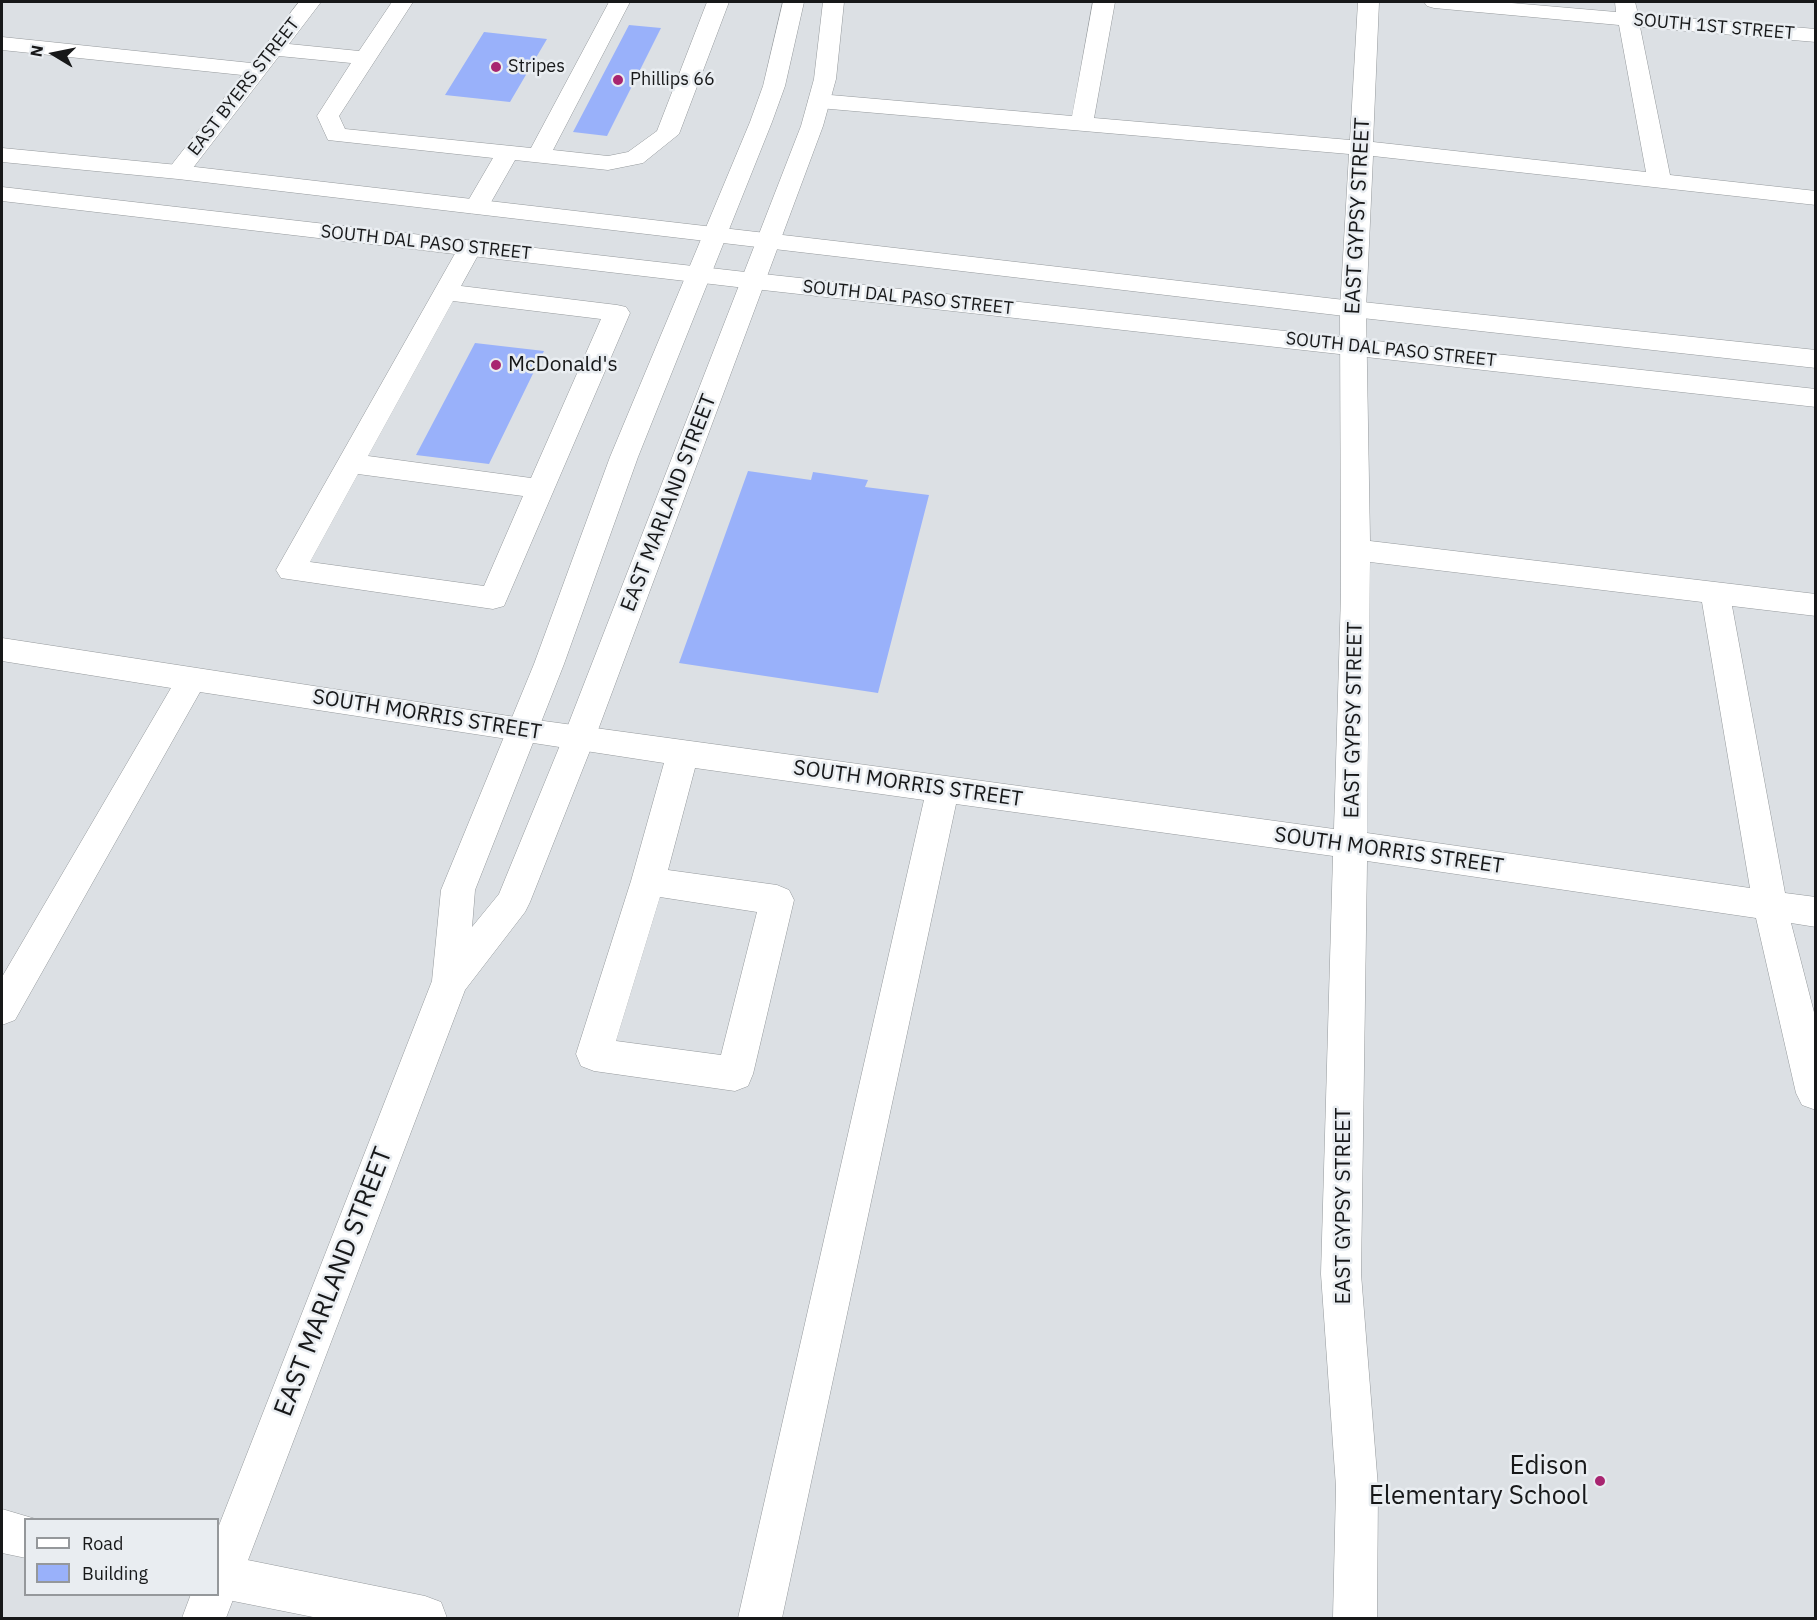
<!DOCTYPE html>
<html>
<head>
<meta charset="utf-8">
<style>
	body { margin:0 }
	#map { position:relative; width:1817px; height:1620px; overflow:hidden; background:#dce0e4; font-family:"IBM Plex Sans",sans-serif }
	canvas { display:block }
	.frame { position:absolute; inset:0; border:3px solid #171819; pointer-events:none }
	.legend { position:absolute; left:24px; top:1518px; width:195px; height:78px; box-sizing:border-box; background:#e9edf1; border:2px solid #95989b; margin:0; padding:8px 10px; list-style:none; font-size:18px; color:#171819 }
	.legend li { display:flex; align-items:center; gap:12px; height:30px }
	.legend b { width:30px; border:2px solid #95989b }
	.north { position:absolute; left:24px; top:24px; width:60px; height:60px; -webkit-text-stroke:4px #e9edf1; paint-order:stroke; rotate:280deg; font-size:16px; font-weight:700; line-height:24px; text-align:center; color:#171819 }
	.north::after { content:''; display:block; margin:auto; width:21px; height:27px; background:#171819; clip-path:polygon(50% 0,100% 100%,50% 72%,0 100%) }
</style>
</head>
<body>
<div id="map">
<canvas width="1817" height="1620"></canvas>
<div class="frame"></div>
<ul class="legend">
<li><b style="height:8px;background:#fff"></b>Road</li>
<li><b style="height:16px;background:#99b1fa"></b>Building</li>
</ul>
<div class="north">N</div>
</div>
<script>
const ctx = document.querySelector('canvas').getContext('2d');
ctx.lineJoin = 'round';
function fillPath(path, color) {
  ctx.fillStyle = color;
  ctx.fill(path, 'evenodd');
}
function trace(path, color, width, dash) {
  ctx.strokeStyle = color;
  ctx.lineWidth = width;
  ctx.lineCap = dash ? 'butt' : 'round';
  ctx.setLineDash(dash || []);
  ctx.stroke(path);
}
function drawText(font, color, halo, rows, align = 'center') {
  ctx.font = font + ' "IBM Plex Sans",sans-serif';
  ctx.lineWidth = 5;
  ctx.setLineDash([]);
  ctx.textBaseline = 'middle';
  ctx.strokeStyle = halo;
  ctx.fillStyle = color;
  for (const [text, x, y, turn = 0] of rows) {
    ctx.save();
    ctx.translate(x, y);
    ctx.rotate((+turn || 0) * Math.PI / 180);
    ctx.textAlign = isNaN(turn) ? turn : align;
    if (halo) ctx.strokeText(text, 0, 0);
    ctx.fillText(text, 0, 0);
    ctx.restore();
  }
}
const building = new Path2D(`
	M 629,25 L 661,28 L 607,136 L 573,132 Z
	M 484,32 L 547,39 L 510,102 L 445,95 Z
	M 475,343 L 544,351 L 489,464 L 416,455 Z
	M 748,471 L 811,480 L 813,472 L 868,480 L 865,487 L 929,495 L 878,693 L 679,663 Z`);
const minor = new Path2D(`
	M 299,2 L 321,2 L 289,44 L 359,51 L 392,2 L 413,2 L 339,116 L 345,129 L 531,148 L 609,2 L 630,2 L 553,150 L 608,156 L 628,152 L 657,131 L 707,2 L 729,2 L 679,134 L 643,163 L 608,170 L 515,160 L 486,211 L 477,213 L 468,211 L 465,206 L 493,158 L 328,140 L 317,116 L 351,63 L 279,56 L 186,177 L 170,177 L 166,172 L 242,75 L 2,50 L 2,37 L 251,63 Z
	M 1093,2 L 1115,2 L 1094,118 L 1350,140 L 1358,2 L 1379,2 L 1373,142 L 1646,172 L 1619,25 L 1434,8 L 1427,6 L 1424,2 L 1500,2 L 1616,12 L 1615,2 L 1635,2 L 1638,14 L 1816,29 L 1816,42 L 1640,27 L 1670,175 L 1816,191 L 1816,205 L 1373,156 L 1366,309 L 1370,541 L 1816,594 L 1816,616 L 1732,606 L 1785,893 L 1816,897 L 1816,927 L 1791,923 L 1816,1020 L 1816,1110 L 1802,1105 L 1796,1093 L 1756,918 L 1367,861 L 1361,1274 L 1378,1487 L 1377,1618 L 1333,1618 L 1336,1487 L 1321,1274 L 1333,856 L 956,804 L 782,1618 L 738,1618 L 924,800 L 695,768 L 668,870 L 777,885 L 789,890 L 794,900 L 753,1074 L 748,1086 L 735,1091 L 594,1071 L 581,1066 L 576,1054 L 631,881 L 664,763 L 200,692 L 15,1020 L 2,1025 L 2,977 L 171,688 L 2,661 L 2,638 L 522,718 L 1334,829 L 1341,594 L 1340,309 L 1349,154 L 819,108 L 811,106 L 808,101 L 811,96 L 819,94 L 1072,116 ZM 1370,562 L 1702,602 L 1750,888 L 1367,833 ZM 660,897 L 757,912 L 721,1055 L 616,1041 Z
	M 470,240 L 479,243 L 482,248 L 461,286 L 617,305 L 626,307 L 630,313 L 504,606 L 493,609 L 281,578 L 276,570 L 461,243 ZM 453,301 L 601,319 L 531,478 L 368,456 ZM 358,474 L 523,496 L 484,586 L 310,562 Z
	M 2,1509 L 39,1520 L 26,1520 L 26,1558 L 2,1553 Z
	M 218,1554 L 425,1596 L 441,1602 L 447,1618 L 318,1618 L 218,1598 L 209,1594 L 218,1594 Z`);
const major = new Path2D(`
	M 2,148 L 178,165 L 1353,301 L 1816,350 L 1816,368 L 1353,317 L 178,179 L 2,162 Z
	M 2,187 L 754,273 L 1816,389 L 1816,407 L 754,289 L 2,201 Z`);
const highway = new Path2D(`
	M 783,2 L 804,2 L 785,86 L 772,122 L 638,457 L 564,664 L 475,890 L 472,927 L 499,894 L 563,738 L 801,126 L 814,79 L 823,2 L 844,2 L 836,79 L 823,126 L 595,738 L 530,902 L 525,912 L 465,990 L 226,1618 L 182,1618 L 191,1594 L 218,1594 L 218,1528 L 432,981 L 441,890 L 534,664 L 610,457 L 750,122 L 763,86 Z`);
const markers = [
	[496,67,6,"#a82570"],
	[618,80,6,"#a82570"],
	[496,365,6,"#a82570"],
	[1600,1481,6,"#a82570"]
];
const farStreetnames = [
	["SOUTH 1ST STREET",1714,27,5],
	["EAST BYERS STREET",244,87,-52],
	["SOUTH DAL PASO STREET",426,243,6],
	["SOUTH DAL PASO STREET",908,298,6],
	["SOUTH DAL PASO STREET",1391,350,6]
];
const farPoinames = [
	["Stripes",508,67],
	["Phillips 66",630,80]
];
const streetNames = [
	["EAST GYPSY STREET",1358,216,-87],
	["EAST MARLAND STREET",669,503,-69],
	["SOUTH MORRIS STREET",427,715,9],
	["EAST GYPSY STREET",1354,720,-89],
	["SOUTH MORRIS STREET",908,784,8],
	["SOUTH MORRIS STREET",1389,851,8],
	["EAST GYPSY STREET",1344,1206,-90]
];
const poiNames = [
	["McDonald's",508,365]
];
const nearStreetnames = [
	["EAST MARLAND STREET",334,1282,-69]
];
const nearPoinames = [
	["Edison",1588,1466],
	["Elementary School",1588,1496]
];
fillPath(building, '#99b1fa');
trace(minor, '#95999c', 1);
trace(major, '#95999c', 1);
trace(highway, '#95999c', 1);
fillPath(minor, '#fff');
fillPath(major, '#fff');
fillPath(highway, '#fff');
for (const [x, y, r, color] of markers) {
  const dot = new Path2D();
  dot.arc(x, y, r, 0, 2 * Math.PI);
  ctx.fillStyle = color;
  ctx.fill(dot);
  trace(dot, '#e9edf1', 2);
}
drawText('18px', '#171819', '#e9edf1', farStreetnames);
drawText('18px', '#171819', '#e9edf1', farPoinames, 'left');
drawText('21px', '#171819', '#e9edf1', streetNames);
drawText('21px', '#171819', '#e9edf1', poiNames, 'left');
drawText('26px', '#171819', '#e9edf1', nearStreetnames);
drawText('26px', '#171819', '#e9edf1', nearPoinames, 'right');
</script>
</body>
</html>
